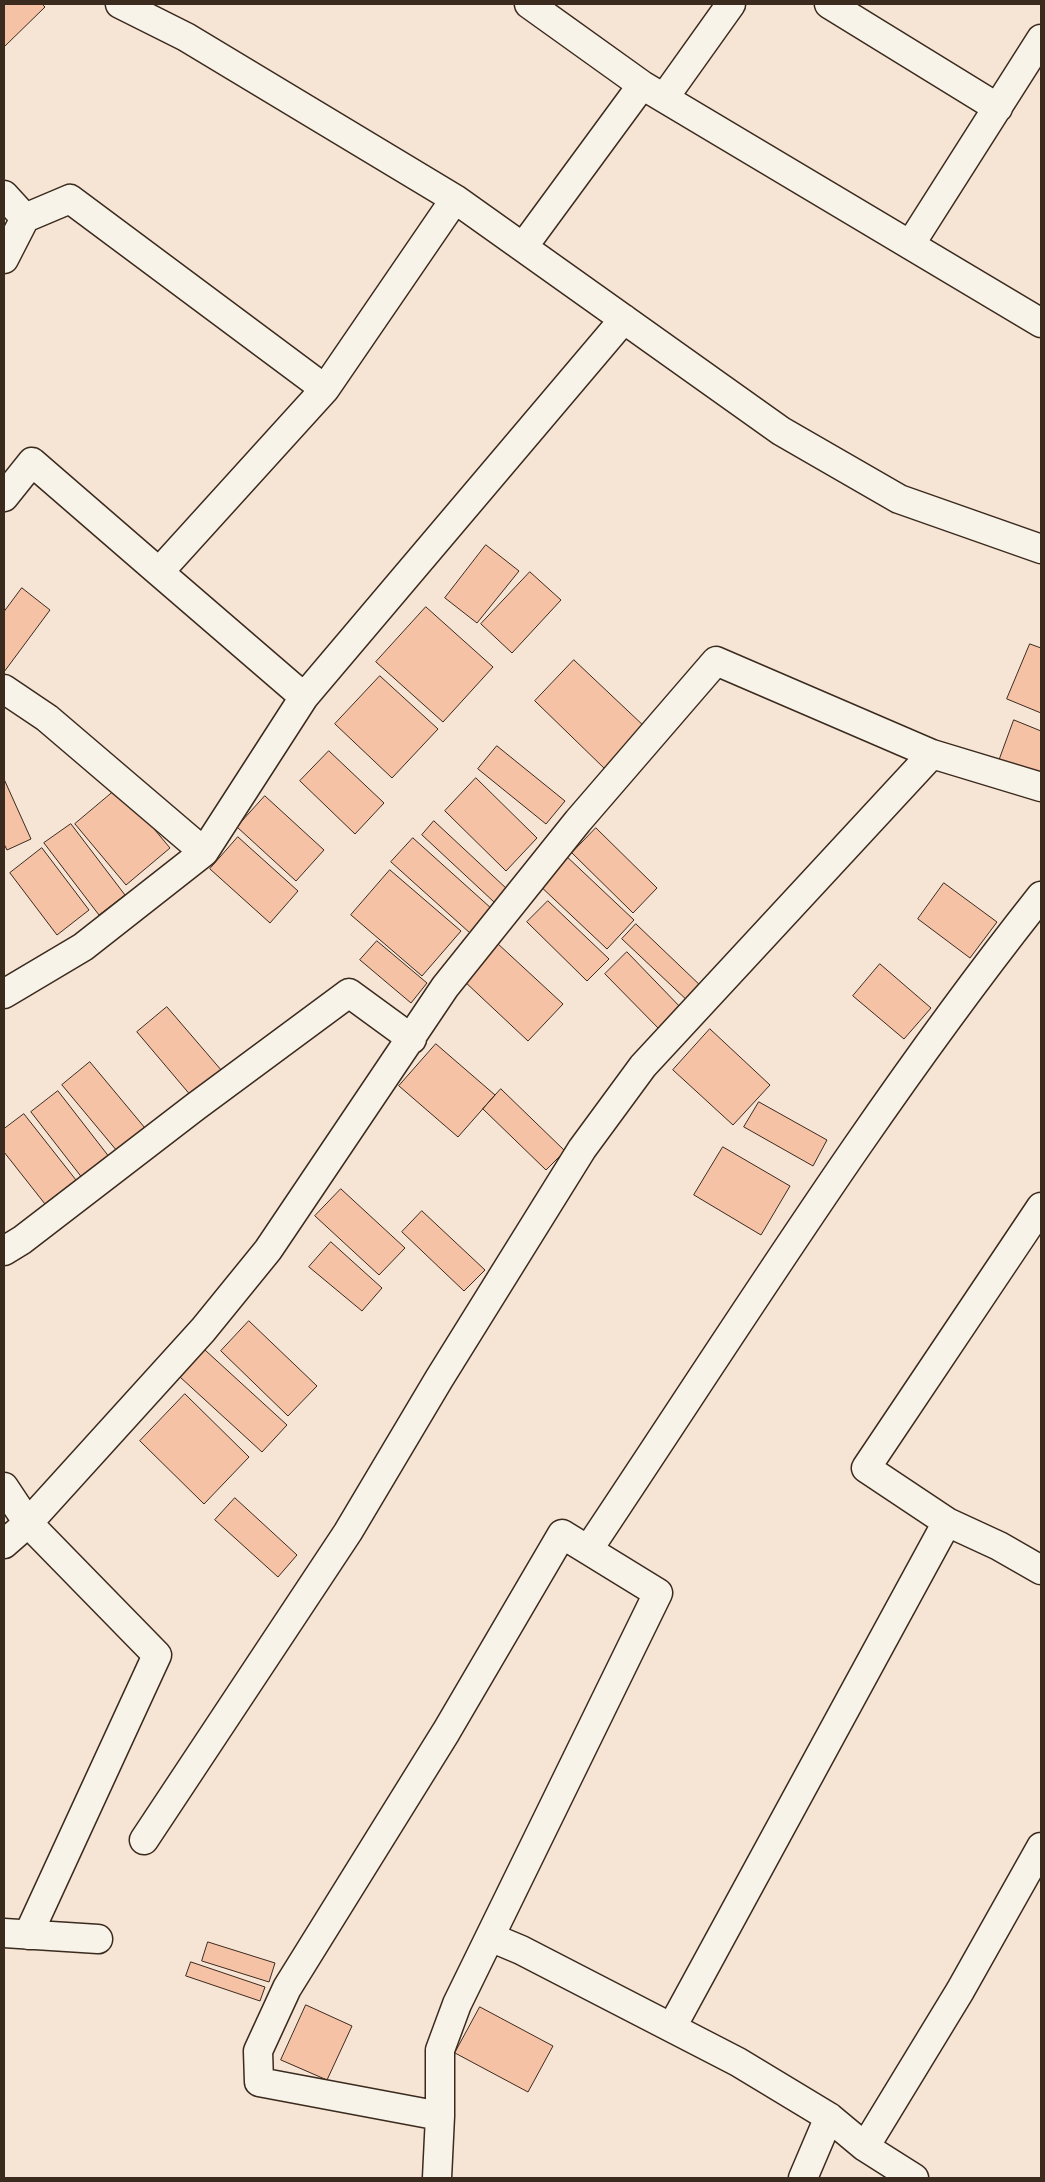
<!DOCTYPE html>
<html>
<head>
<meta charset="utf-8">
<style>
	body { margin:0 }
	#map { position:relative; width:1045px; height:2182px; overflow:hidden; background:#f6e4d4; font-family:"Playpen Sans",sans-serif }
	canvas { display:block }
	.frame { position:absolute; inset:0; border:5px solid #3b2a1e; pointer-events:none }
</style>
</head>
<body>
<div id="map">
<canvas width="1045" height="2182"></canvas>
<div class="frame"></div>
</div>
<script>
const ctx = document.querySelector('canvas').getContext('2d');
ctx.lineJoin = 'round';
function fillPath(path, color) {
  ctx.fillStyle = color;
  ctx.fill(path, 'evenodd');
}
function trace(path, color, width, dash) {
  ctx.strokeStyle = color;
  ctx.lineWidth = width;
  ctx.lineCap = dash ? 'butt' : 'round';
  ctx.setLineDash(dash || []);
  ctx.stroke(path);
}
const building = new Path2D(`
	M 4,4 L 42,4 L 45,7 L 4,47 Z
	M 486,545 L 519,571 L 477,623 L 445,598 Z
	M 530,572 L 561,600 L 512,653 L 481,624 Z
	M 22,588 L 50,610 L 4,672 L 4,612 Z
	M 426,607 L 493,667 L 443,722 L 376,662 Z
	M 1030,644 L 1041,648 L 1041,713 L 1007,699 Z
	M 574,660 L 646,728 L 606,770 L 535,701 Z
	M 380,676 L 438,729 L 392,778 L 335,724 Z
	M 1014,720 L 1041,731 L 1041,777 L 999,761 Z
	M 497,746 L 565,801 L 546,824 L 478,769 Z
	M 329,751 L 384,803 L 355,834 L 300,781 Z
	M 476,778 L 537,838 L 506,871 L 445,811 Z
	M 4,779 L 31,839 L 7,850 L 4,844 Z
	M 119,787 L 170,848 L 126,885 L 75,824 Z
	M 265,796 L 324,850 L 296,881 L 237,827 Z
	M 434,821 L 507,889 L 494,902 L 422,835 Z
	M 71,824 L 125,895 L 99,915 L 44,843 Z
	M 596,828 L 657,888 L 633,913 L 572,853 Z
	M 238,837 L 298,891 L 270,923 L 210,869 Z
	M 413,838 L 492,909 L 470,933 L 391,862 Z
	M 42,848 L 89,910 L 57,935 L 10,873 Z
	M 564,854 L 634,920 L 607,949 L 537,883 Z
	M 390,870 L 461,931 L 422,976 L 351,915 Z
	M 944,883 L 997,922 L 970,958 L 918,919 Z
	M 548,901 L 609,959 L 587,981 L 527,922 Z
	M 636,924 L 703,988 L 690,1003 L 622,939 Z
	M 377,941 L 427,983 L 411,1003 L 360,960 Z
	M 497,943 L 563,1004 L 528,1041 L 463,980 Z
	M 627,952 L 684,1011 L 662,1032 L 605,974 Z
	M 880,964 L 931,1008 L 904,1039 L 853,996 Z
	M 167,1007 L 222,1071 L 192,1097 L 137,1032 Z
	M 710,1029 L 770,1085 L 733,1125 L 673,1070 Z
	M 436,1044 L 495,1095 L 458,1137 L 399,1086 Z
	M 90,1062 L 145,1128 L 117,1151 L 62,1085 Z
	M 501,1089 L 565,1151 L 546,1170 L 483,1109 Z
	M 58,1091 L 110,1158 L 83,1179 L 31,1112 Z
	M 759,1102 L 827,1140 L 813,1166 L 744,1127 Z
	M 24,1114 L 76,1180 L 45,1204 L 4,1152 L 4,1129 Z
	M 723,1147 L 790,1186 L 761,1235 L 694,1195 Z
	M 341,1189 L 405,1248 L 379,1275 L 315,1216 Z
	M 422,1211 L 485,1270 L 464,1291 L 402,1232 Z
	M 331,1242 L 382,1288 L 362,1311 L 309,1267 Z
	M 249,1321 L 317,1386 L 288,1416 L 221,1351 Z
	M 205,1350 L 287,1425 L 262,1452 L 180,1377 Z
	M 185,1394 L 249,1457 L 204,1504 L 140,1441 Z
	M 235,1498 L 297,1555 L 278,1577 L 215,1520 Z
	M 208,1942 L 275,1963 L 269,1982 L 202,1961 Z
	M 191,1962 L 265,1987 L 260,2001 L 186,1976 Z
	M 306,2005 L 352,2026 L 327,2080 L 281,2060 Z
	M 480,2007 L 553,2046 L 528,2092 L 455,2053 Z`);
const minor = new Path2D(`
	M 120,4 L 186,37 L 455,199 L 781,431 L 899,499 L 1041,549
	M 529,4 L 642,85 L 1041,323
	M 829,4 L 998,108
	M 664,98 L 731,4
	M 4,195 L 25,218 L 4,259
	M 25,218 L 70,199 L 325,389 L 455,199
	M 910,245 L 1041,39
	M 523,247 L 642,85
	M 4,497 L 32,462 L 159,572
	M 4,689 L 47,718 L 204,852
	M 304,697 L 159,572 L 325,389
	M 4,994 L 83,947 L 204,852 L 304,697 L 624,319
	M 4,1251 L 22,1240 L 195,1107 L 349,993 L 412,1039
	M 4,1487 L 28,1523 L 157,1655 L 28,1935
	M 947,1522 L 999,1546 L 1041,1570
	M 4,1544 L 28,1523 L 203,1330 L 268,1250 L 445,987 L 578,821 L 716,661 L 932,754 L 1041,787
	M 588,1550 C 735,1330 876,1104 1041,896
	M 144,1840 L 348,1532 L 439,1379 L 582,1149 L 643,1066 L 932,754
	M 4,1933 L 98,1939
	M 490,1937 L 521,1950 L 738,2062 L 829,2117 L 865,2147 L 914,2178
	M 672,2027 L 947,1522 L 866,1468 L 1041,1207
	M 865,2147 L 960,1991 L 1041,1847
	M 437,2178 L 440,2116 L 440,2050 L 457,2004 L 658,1593 L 562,1534 L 446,1732 L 287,1988 L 258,2051 L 259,2082 L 440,2116
	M 803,2178 L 829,2117`);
fillPath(building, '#f5c2a6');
trace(building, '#3b2a1e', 1);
trace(minor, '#3b2a1e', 31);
trace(minor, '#f7f3e8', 28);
</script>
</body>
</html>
